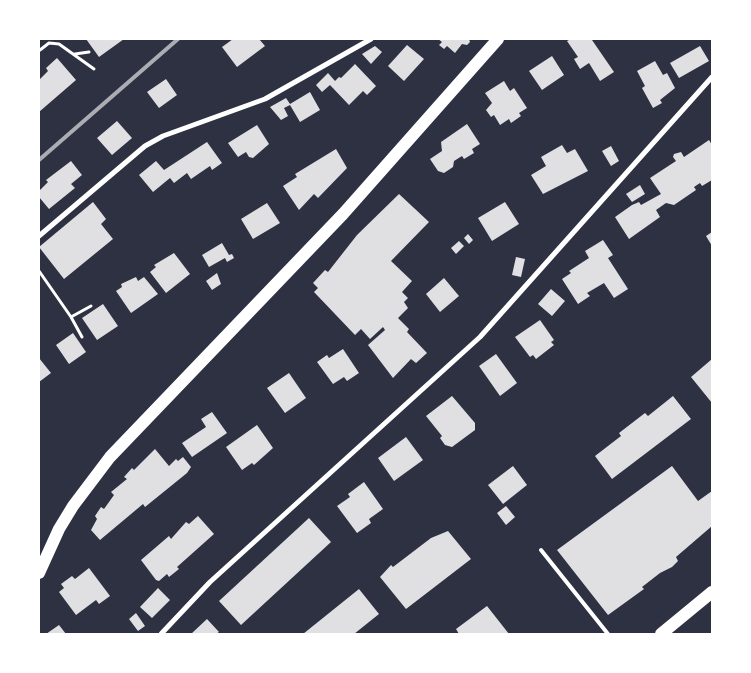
<!DOCTYPE html>
<html>
<head>
<meta charset="utf-8">
<style>
	body { margin:0 }
	#map { position:relative; width:751px; height:673px; overflow:hidden; background:#2d3142; font-family:"Nunito Sans",sans-serif }
	canvas { display:block }
	.frame { position:absolute; inset:0; border:40px solid #fff; pointer-events:none }
</style>
</head>
<body>
<div id="map">
<canvas width="751" height="673"></canvas>
<div class="frame"></div>
</div>
<script>
const ctx = document.querySelector('canvas').getContext('2d');
ctx.lineJoin = 'round';
function fillPath(path, color) {
  ctx.fillStyle = color;
  ctx.fill(path, 'evenodd');
}
function trace(path, color, width, dash) {
  ctx.strokeStyle = color;
  ctx.lineWidth = width;
  ctx.lineCap = dash ? 'butt' : 'round';
  ctx.setLineDash(dash || []);
  ctx.stroke(path);
}
const building = new Path2D(`
	M 86,39 L 124,39 L 99,57 Z
	M 233,39 L 259,39 L 265,46 L 237,67 L 222,47 Z
	M 438,39 L 469,39 L 470,42 L 467,45 L 462,44 L 455,53 L 447,46 L 444,49 L 439,45 L 442,42 Z
	M 571,39 L 595,39 L 592,40 L 614,72 L 600,81 L 589,63 L 580,69 L 574,59 L 578,57 L 567,41 Z
	M 407,45 L 424,59 L 404,81 L 388,66 Z
	M 375,46 L 382,52 L 371,64 L 362,54 Z
	M 700,46 L 709,61 L 679,78 L 670,63 Z
	M 552,56 L 564,75 L 542,90 L 529,71 Z
	M 57,58 L 76,80 L 39,112 L 39,80 L 48,71 L 46,68 Z
	M 655,61 L 663,75 L 667,73 L 675,88 L 660,100 L 662,103 L 653,108 L 642,88 L 645,86 L 637,71 Z
	M 355,64 L 376,86 L 367,95 L 363,91 L 349,105 L 330,85 L 322,92 L 316,85 L 328,73 L 335,81 L 339,77 L 341,78 Z
	M 166,79 L 177,95 L 159,108 L 147,92 Z
	M 504,81 L 510,91 L 514,88 L 527,108 L 519,113 L 521,116 L 511,123 L 509,119 L 500,125 L 494,115 L 491,117 L 486,110 L 492,103 L 485,93 Z
	M 310,92 L 320,110 L 300,122 L 290,105 L 284,108 L 288,116 L 281,120 L 270,107 L 286,98 L 290,104 Z
	M 117,121 L 132,138 L 112,155 L 97,138 Z
	M 467,124 L 480,144 L 472,149 L 474,153 L 464,159 L 462,156 L 454,161 L 453,167 L 444,173 L 438,171 L 430,159 L 442,151 L 441,142 Z
	M 257,125 L 269,144 L 253,158 L 249,157 L 246,152 L 238,157 L 228,143 Z
	M 709,140 L 712,145 L 712,180 L 702,186 L 700,183 L 694,187 L 696,190 L 674,205 L 666,203 L 656,210 L 660,217 L 629,239 L 615,217 L 632,205 L 639,202 L 641,205 L 661,194 L 650,178 L 676,161 L 673,157 L 674,154 L 681,152 L 684,157 Z
	M 207,142 L 222,163 L 212,170 L 210,166 L 191,179 L 187,173 L 174,183 L 170,178 L 153,192 L 139,175 L 156,161 L 164,170 Z
	M 562,145 L 567,153 L 575,149 L 588,171 L 543,194 L 531,175 L 546,166 L 541,157 Z
	M 611,146 L 619,161 L 611,166 L 602,151 Z
	M 336,149 L 347,168 L 318,198 L 314,194 L 299,210 L 283,186 L 297,177 L 295,174 Z
	M 71,161 L 82,175 L 71,184 L 75,188 L 49,209 L 39,197 L 39,191 L 48,182 L 46,180 Z
	M 640,185 L 645,194 L 632,202 L 626,194 Z
	M 399,194 L 429,222 L 391,261 L 412,281 L 402,292 L 408,298 L 404,302 L 408,308 L 398,318 L 409,329 L 407,332 L 427,353 L 416,363 L 411,359 L 393,378 L 368,345 L 385,330 L 383,327 L 370,339 L 361,329 L 355,335 L 314,292 L 318,288 L 313,283 L 325,270 L 328,272 L 357,235 Z
	M 93,202 L 106,219 L 101,224 L 113,239 L 64,279 L 39,247 Z
	M 505,202 L 519,224 L 492,241 L 478,218 Z
	M 267,203 L 280,223 L 253,239 L 241,219 Z
	M 712,232 L 712,246 L 706,236 Z
	M 468,234 L 473,240 L 469,244 L 464,238 Z
	M 603,240 L 613,255 L 608,258 L 628,289 L 614,298 L 604,283 L 587,293 L 590,296 L 578,304 L 562,279 L 571,273 L 569,271 L 589,258 L 585,251 Z
	M 459,241 L 464,246 L 456,254 L 451,248 Z
	M 222,243 L 229,255 L 232,254 L 234,258 L 227,262 L 225,258 L 209,267 L 202,255 Z
	M 174,253 L 190,274 L 166,293 L 150,272 L 156,267 L 154,265 Z
	M 516,257 L 525,259 L 521,277 L 512,275 Z
	M 217,273 L 221,284 L 212,290 L 206,281 Z
	M 136,277 L 138,281 L 144,277 L 158,294 L 131,313 L 116,291 L 122,287 L 121,284 Z
	M 444,278 L 459,296 L 440,312 L 426,294 Z
	M 551,289 L 565,301 L 552,316 L 538,304 Z
	M 103,304 L 118,326 L 97,340 L 82,318 Z
	M 540,320 L 554,340 L 551,342 L 554,345 L 536,359 L 533,355 L 530,357 L 515,337 Z
	M 73,333 L 86,352 L 69,364 L 56,345 Z
	M 343,349 L 359,373 L 347,381 L 344,377 L 333,384 L 317,362 L 327,355 L 329,358 Z
	M 496,354 L 517,383 L 500,396 L 479,366 Z
	M 39,358 L 51,373 L 39,382 Z
	M 712,359 L 712,403 L 691,377 Z
	M 289,373 L 306,398 L 285,413 L 267,388 Z
	M 452,396 L 475,423 L 475,430 L 452,447 L 445,445 L 440,438 L 442,436 L 426,416 Z
	M 673,396 L 691,419 L 612,479 L 595,456 L 621,436 L 619,433 L 645,413 L 648,416 Z
	M 212,412 L 227,433 L 192,457 L 182,443 L 206,427 L 201,419 Z
	M 257,425 L 273,448 L 254,465 L 252,463 L 242,470 L 226,447 Z
	M 406,437 L 423,460 L 394,481 L 378,458 Z
	M 155,449 L 169,466 L 176,459 L 178,461 L 183,457 L 191,467 L 187,473 L 145,507 L 143,504 L 100,540 L 91,530 L 97,519 L 95,516 L 101,507 L 104,509 L 114,495 L 111,492 L 127,479 L 124,477 L 132,468 L 134,470 Z
	M 513,466 L 527,485 L 503,504 L 488,485 Z
	M 672,466 L 698,501 L 712,491 L 712,526 L 676,557 L 678,561 L 672,567 L 660,573 L 642,587 L 644,589 L 608,615 L 557,550 Z
	M 364,482 L 383,509 L 369,519 L 371,523 L 357,533 L 337,506 L 350,497 L 348,494 Z
	M 506,506 L 515,517 L 506,525 L 497,513 Z
	M 198,516 L 214,534 L 177,567 L 179,569 L 169,577 L 167,574 L 159,581 L 156,580 L 141,560 L 169,536 L 171,539 L 186,522 L 189,524 Z
	M 309,518 L 331,542 L 241,625 L 219,601 Z
	M 448,531 L 471,559 L 406,609 L 380,577 L 391,565 L 393,567 L 431,538 Z
	M 89,568 L 110,596 L 99,604 L 96,600 L 76,615 L 59,592 L 64,588 L 61,584 L 72,576 L 75,579 Z
	M 158,588 L 170,600 L 152,618 L 140,607 Z
	M 359,589 L 379,614 L 354,634 L 303,634 Z
	M 487,606 L 509,634 L 459,634 L 456,629 Z
	M 136,613 L 145,626 L 138,631 L 129,619 Z
	M 207,619 L 219,632 L 216,634 L 191,634 Z
	M 59,625 L 66,634 L 46,634 Z`);
const path = new Path2D(`
	M 40,50 L 49,43 L 59,44 L 94,69
	M 75,54 L 89,52
	M 39,271 L 71,317 L 91,306
	M 71,317 L 82,337`);
const service = new Path2D(`
	M 541,550 L 608,634`);
const minor = new Path2D(`
	M 39,236 L 145,146 L 163,136 L 265,99 L 371,39
	M 161,634 L 210,582 L 480,337 L 712,77`);
const primary = new Path2D(`
	M 39,573 L 59,529 L 73,506 L 110,457 L 343,214 L 498,39
	M 661,634 L 712,592`);
const rail = new Path2D(`
	M 39,160 L 178,39`);
fillPath(building, '#e0e0e3');
trace(path, '#fff', 3);
trace(service, '#fff', 4);
trace(minor, '#fff', 5);
trace(primary, '#fff', 12);
trace(rail, '#abadb3', 4);
</script>
</body>
</html>
